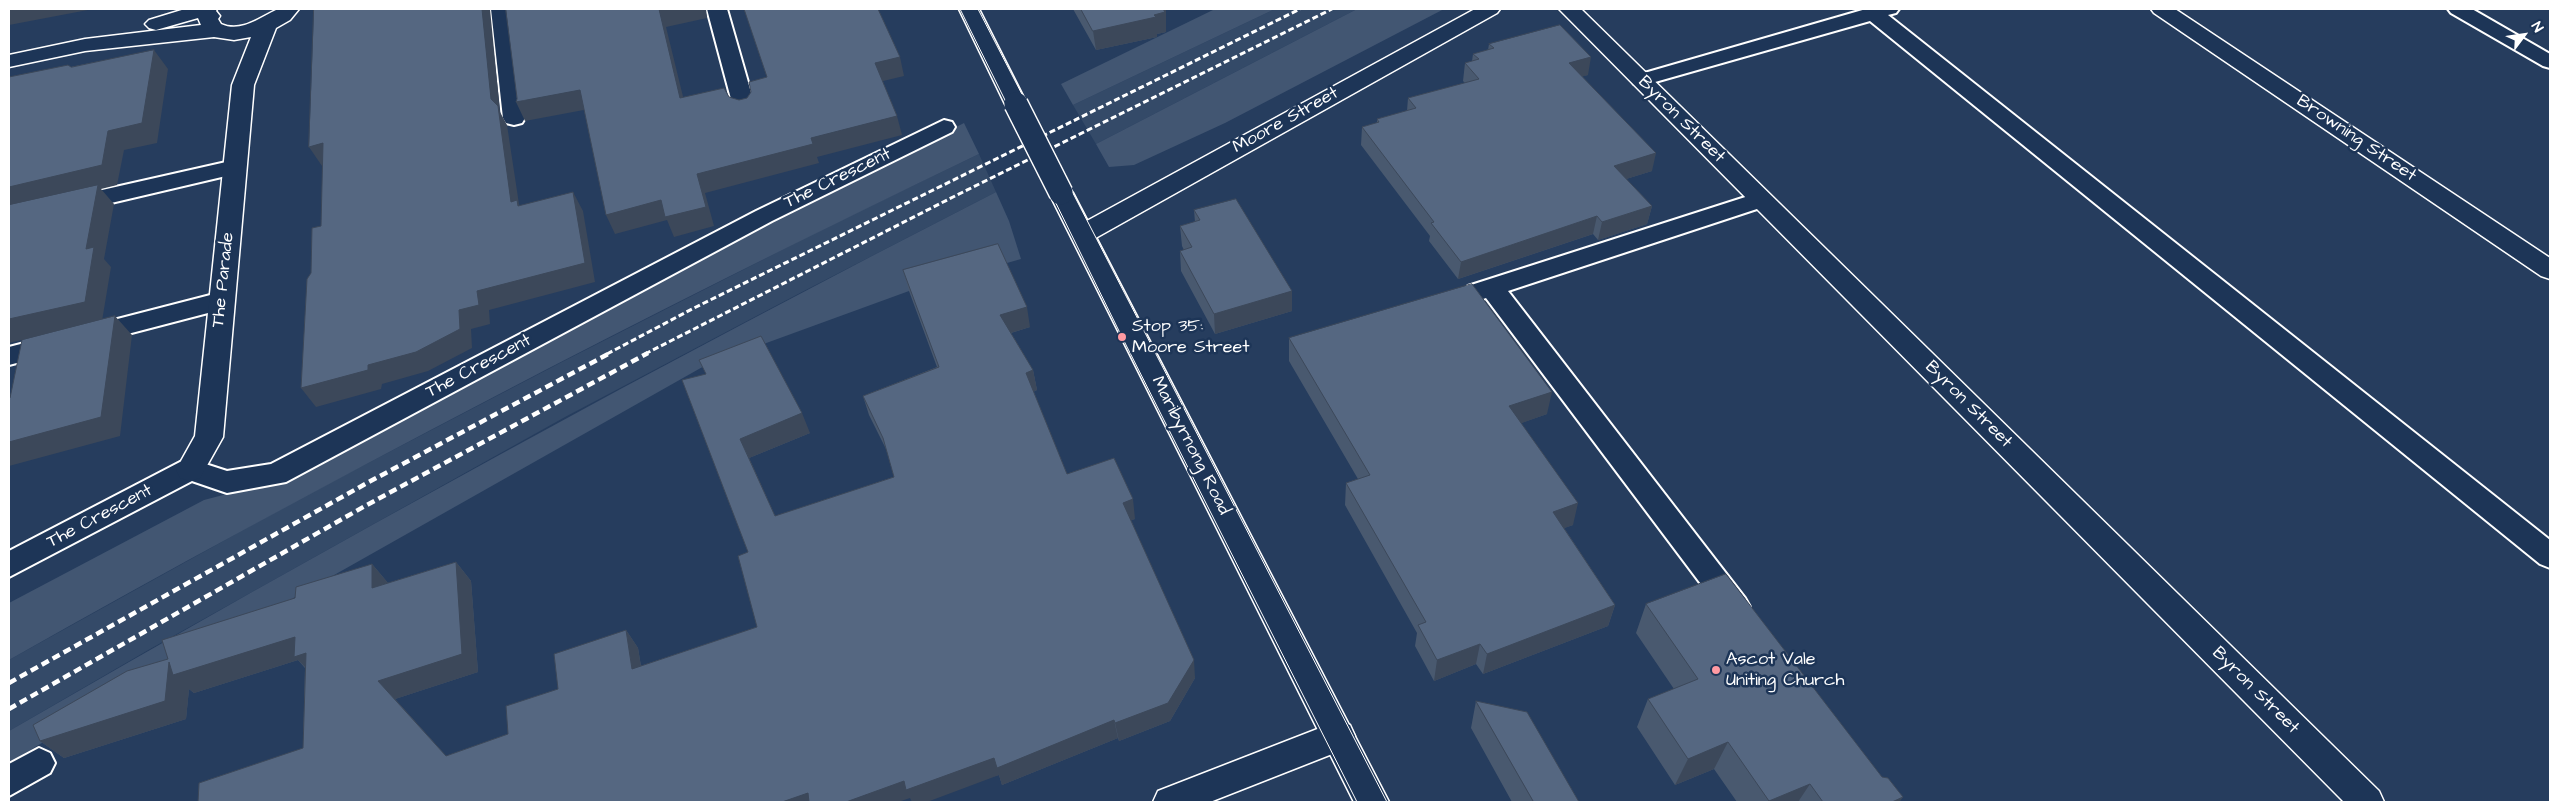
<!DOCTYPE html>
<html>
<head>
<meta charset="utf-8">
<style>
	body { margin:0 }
	#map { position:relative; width:2559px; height:811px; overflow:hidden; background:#263d5e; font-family:"Architects Daughter",sans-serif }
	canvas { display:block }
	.frame { position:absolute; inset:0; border:10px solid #fff; pointer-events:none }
	.north { position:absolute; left:2499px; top:10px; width:50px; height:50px; -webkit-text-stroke:4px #1d3557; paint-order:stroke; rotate:59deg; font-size:14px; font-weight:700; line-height:20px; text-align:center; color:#fff }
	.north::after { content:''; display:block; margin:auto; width:18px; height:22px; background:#fff; clip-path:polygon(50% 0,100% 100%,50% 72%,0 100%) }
</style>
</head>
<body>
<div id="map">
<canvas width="2559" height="811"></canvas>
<div class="frame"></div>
<div class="north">N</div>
</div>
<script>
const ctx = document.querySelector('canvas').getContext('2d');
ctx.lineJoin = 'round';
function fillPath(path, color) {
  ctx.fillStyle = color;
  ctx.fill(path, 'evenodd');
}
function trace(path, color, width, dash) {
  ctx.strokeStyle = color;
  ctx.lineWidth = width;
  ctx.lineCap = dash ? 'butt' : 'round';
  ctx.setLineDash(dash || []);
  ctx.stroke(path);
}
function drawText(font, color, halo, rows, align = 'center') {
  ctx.font = font + ' "Architects Daughter",sans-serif';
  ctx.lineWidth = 5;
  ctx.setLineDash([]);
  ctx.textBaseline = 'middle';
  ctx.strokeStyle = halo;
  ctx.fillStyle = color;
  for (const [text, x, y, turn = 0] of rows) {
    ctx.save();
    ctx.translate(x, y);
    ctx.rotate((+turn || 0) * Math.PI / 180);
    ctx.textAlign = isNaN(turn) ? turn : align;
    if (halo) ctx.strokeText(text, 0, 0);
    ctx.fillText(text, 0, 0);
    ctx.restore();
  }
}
const built = new Path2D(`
	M 1275,9 L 1357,9 L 1096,144 L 1073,105 Z
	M 979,154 L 996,192 L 800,293 L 565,417 L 150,649 L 9,731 L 9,660 L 301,498 L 560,363 L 837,222 Z`);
const green = new Path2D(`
	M 1215,9 L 1275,9 L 1073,105 L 1061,84 Z
	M 1357,9 L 1444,9 L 1225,123 L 1134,165 L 1109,167 L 1096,144 Z
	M 964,123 L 979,154 C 650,312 326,481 9,660 L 9,603 L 204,500 L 246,489 Z
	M 996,192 L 1009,221 L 1021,259 L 909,291 L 706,365 L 104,705 L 9,763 L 9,731 C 333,543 662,363 996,192 Z`);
const service = new Path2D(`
	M 491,9 L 511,9 L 525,118 L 522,123 L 514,125 L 506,123 L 503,118 Z
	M 707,9 L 727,9 L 756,110 L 753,115 L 745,117 L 737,115 L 734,110 Z
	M 1866,9 L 1899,9 L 1896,13 L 1888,15 L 2550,540 L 2550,568 L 2540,564 L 1870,21 L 1641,86 L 1634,84 L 1631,80 L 1634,76 Z
	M 2448,9 L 2472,9 L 2550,54 L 2550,68 L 2543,66 L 2451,13 Z
	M 944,120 L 952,122 L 955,127 L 952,132 L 772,221 L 286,482 L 227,493 L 192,481 L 9,577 L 9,551 L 180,462 L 190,459 L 227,471 L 271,464 L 756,211 Z
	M 235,160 L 243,162 L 246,167 L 243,172 L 9,227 L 9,211 Z
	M 1761,192 L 1769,195 L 1772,200 L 1769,205 L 1508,291 L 1745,598 L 1750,607 L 1745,616 L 1735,620 L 1725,616 L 1486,298 L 1477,301 L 1468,298 L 1465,292 L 1468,286 Z
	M 222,292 L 231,295 L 234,301 L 231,307 L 9,365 L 9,347 Z
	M 39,748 L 50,753 L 55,763 L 50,773 L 9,796 L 9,764 Z`);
const minor = new Path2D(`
	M 185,9 L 217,9 L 216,11 L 220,16 L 218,19 L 221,24 C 241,33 259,18 276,10 C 282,7 293,9 299,9 L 290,20 L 276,28 L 254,85 L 223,437 L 200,478 L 190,481 L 180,478 L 176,470 L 195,436 L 232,85 L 251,37 L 234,40 L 214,37 L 85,51 L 9,67 L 9,55 L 85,39 L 201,25 L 198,18 L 156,30 L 149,28 L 145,24 L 149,20 Z
	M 1559,9 L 1581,9 L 2379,791 L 2384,802 L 2344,802 Z
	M 2151,9 L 2175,9 L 2550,258 L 2550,279 L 2541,276 L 2154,13 Z
	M 1338,721 L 1350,725 L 1355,736 L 1350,747 L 1210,802 L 1153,802 L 1158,791 Z`);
const tertiary = new Path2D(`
	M 1475,9 L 1500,9 L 1497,13 L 1092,240 L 1083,242 L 1074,240 L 1071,234 L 1074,228 Z`);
const primary = new Path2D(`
	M 959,9 L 979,9 L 1027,104 L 1024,109 L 1016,111 L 1008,109 L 1005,104 Z
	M 1061,185 L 1069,187 L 1073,193 L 1389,802 L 1354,802 L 1049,193 L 1053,187 Z`);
const tram = new Path2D(`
	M 960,9 L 1122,337 L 1357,802
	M 978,9 L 1387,802`);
const railFar1 = new Path2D(`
	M 607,354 L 694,308 L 1300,9
	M 645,354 L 953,197 L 1332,9`);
const rail = new Path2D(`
	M 9,683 L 367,483 L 610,353
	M 9,709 L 365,506 L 648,353`);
const primaryBridge = new Path2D(`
	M 1016,104 L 1061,193`);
const wall = new Path2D(`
	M 1073,9 L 1166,9 L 1166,32 L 1157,34 L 1157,37 L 1096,50 Z
	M 1489,44 L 1588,75 L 1582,76 L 1652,171 L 1626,179 L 1652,206 L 1647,224 L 1598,240 L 1593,234 L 1458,279 L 1429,241 L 1430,236 L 1361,145 L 1362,127 L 1377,123 L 1377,119 L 1407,111 L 1408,98 L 1465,83 L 1463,81 L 1465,63 L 1472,61 L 1473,54 L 1488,50 Z
	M 1194,210 L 1292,311 L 1215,334 L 1181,271 L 1180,251 L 1184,250 L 1182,246 L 1180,226 L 1195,222 Z
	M 903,270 L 1030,327 L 1011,333 L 1033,370 L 1037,390 L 1033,392 L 1067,474 L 1135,519 L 1131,520 L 1195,678 L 1170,721 L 1119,741 L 1118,738 L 1002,785 L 999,775 L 910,798 L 303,748 L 305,668 L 298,660 L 194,693 L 189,689 L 186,719 L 64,758 L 40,741 L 168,659 L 295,598 L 372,564 L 388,583 L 456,562 L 471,581 L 478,672 L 395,699 L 446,756 L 508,734 L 558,689 L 626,630 L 638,648 L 641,666 L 757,627 L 748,552 L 682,380 L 810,433 L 749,458 L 775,516 L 894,477 L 888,453 L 869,415 L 863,396 L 937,367 L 909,291 Z
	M 1289,338 L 1547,414 L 1521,423 L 1573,525 L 1564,528 L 1615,605 L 1608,626 L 1483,674 L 1476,664 L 1434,681 L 1415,646 L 1417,633 L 1345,505 L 1346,483 L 1358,479 L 1289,361 Z
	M 1646,604 L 1882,777 L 1903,797 L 1899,802 L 1737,802 L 1714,769 L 1675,785 L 1637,727 L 1648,699 L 1674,689 L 1636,633 Z
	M 1476,701 L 1579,802 L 1512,802 L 1471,728 Z`);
const shadedWall = new Path2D(`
	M 9,9 L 93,9 L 9,25 Z
	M 482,9 L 490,9 L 500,112 L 507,125 L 519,204 L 527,220 L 511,202 L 491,99 Z
	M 659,9 L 706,9 L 707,18 L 666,27 L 688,117 L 680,98 Z
	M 1160,9 L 1166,9 L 1166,32 L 1157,34 L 1157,37 L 1096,50 L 1093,31 Z
	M 154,50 L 168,69 L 157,143 L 124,150 L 117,185 L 101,189 L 114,204 L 104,259 L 111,267 L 102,321 L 9,343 L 9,187 L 108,131 Z
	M 900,57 L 904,76 L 879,82 L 875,63 Z
	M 1591,57 L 1588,75 L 1566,81 L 1569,63 Z
	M 580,90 L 589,109 L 525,121 L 516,102 Z
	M 897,116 L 902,135 L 817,157 L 819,163 L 705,193 L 714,226 L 674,237 L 667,220 L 615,234 L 606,215 L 697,174 L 811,138 Z
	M 323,143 L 336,162 L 322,166 L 309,147 Z
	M 1656,153 L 1652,171 L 1610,184 L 1614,166 Z
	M 573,192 L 583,211 L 595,282 L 489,310 L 490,324 L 471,329 L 472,348 L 428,371 L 382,384 L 381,389 L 316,407 L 301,388 L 459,310 Z
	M 1652,206 L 1647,224 L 1598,240 L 1602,222 Z
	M 1597,216 L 1593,234 L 1458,279 L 1461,262 Z
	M 1292,291 L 1292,311 L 1215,334 L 1214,314 Z
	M 1027,307 L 1030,327 L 1004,335 L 1000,315 Z
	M 115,316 L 132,335 L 120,436 L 9,466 L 9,442 Z
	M 1033,370 L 1037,390 L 1030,393 L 1026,373 Z
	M 1552,392 L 1547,414 L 1505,429 L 1509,406 Z
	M 802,413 L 810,433 L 749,458 L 740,439 Z
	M 1133,499 L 1135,519 L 1125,522 L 1123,503 Z
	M 1578,503 L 1573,525 L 1548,534 L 1553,512 Z
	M 456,562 L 471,581 L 478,672 L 395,699 L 462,773 L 378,681 Z
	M 372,564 L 388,583 L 372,588 Z
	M 1615,605 L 1608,626 L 1483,674 L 1487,654 Z
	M 626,630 L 638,648 L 644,687 L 632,669 Z
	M 295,637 L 313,655 L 313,675 L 298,660 L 194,693 L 189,689 L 186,719 L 64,758 L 40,741 L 169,662 Z
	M 1480,644 L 1476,664 L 1434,681 L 1437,660 Z
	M 1194,660 L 1195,678 L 1170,721 L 1119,741 L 1115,723 Z
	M 1114,720 L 1118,738 L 1002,785 L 999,775 L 927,802 L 912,802 L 910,798 L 898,802 L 846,802 L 904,781 L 994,758 Z
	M 1728,742 L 1714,769 L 1675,785 L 1688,759 Z
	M 1810,784 L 1798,802 L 1768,802 L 1769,801 Z
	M 808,793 L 813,802 L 782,802 Z
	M 1903,797 L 1899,802 L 1892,802 Z`);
const building = new Path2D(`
	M 314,9 L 482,9 L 491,99 L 498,106 L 511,202 L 517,200 L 518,206 L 573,192 L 585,263 L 477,291 L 479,305 L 459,310 L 460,329 L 416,352 L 368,365 L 368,370 L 301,388 L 307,279 L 311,273 L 312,228 L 321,226 L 323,143 L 309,147 Z
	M 506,9 L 659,9 L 680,98 L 724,88 L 729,97 L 739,100 L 747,98 L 751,92 L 749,82 L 767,77 L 744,9 L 878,9 L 900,57 L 875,63 L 897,116 L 811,138 L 813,144 L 697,174 L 706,207 L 665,217 L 661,200 L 606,215 L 580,90 L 516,102 L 517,99 Z
	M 1081,9 L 1163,9 L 1165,12 L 1154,15 L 1156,17 L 1093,31 Z
	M 1560,25 L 1591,57 L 1569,63 L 1656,153 L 1614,166 L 1652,206 L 1602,222 L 1597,216 L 1461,262 L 1431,223 L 1434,222 L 1362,127 L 1379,122 L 1377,119 L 1416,108 L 1408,98 L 1479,79 L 1465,63 L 1479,59 L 1473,54 L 1494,48 L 1489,44 Z
	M 154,50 L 142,123 L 108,131 L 102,165 L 9,187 L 9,77 L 68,65 L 71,67 Z
	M 98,185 L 86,249 L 94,247 L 85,302 L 9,319 L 9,205 Z
	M 1236,199 L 1292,291 L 1214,314 L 1180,251 L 1192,247 L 1180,226 L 1200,220 L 1194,210 Z
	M 998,244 L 1027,307 L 1000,315 L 1033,370 L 1026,373 L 1067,474 L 1114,458 L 1133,499 L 1123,503 L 1194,660 L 1168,703 L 1115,723 L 1114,720 L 997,768 L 994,758 L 906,790 L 904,781 L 846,802 L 809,802 L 808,793 L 782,802 L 198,802 L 199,783 L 303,748 L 306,653 L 294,657 L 295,637 L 173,675 L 169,662 L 165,701 L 40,741 L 33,725 L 127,671 L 168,659 L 162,640 L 295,598 L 296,587 L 372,564 L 372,588 L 456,562 L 462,654 L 378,681 L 446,756 L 508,734 L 506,706 L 558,689 L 554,654 L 626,630 L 632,669 L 757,627 L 738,556 L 748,552 L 682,380 L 706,374 L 699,360 L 761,336 L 802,413 L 740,439 L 775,516 L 894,477 L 883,438 L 863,396 L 939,367 L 903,270 Z
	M 1472,284 L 1552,392 L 1509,406 L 1578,503 L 1553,512 L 1615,605 L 1487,654 L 1480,644 L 1437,660 L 1418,625 L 1426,622 L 1346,483 L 1370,475 L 1289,338 Z
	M 115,316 L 101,417 L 9,442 L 9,398 L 10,398 L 22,340 Z
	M 1726,574 L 1882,777 L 1888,778 L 1903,797 L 1892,802 L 1823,802 L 1810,784 L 1769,801 L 1728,742 L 1688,759 L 1648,699 L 1698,679 L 1646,604 Z
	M 1476,701 L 1527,712 L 1579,802 L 1534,802 Z`);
const markers = [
	[1122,337,5,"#ff9aa2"],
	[1716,670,5,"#ff9aa2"]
];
const streetNames = [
	["Byron Street",1681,120,45],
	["Moore Street",1286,121,-29],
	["Browning Street",2356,139,34],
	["The Crescent",838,179,-26],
	["The Parade",224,280,-84],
	["The Crescent",479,367,-28],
	["Byron Street",1968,405,45],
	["Maribyrnong Road",1190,446,63],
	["The Crescent",100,517,-28],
	["Byron Street",2255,691,45]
];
const poiNames = [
	["Stop 35:",1132,327],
	["Moore Street",1132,348],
	["Ascot Vale",1726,660],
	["Uniting Church",1726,681]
];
fillPath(built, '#344a68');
fillPath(green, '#425672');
trace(service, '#fff', 4);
trace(minor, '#fff', 3);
trace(tertiary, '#fff', 3);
trace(primary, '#fff', 3);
fillPath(service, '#1d3557');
fillPath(minor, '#1d3557');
fillPath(tertiary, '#1d3557');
fillPath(primary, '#1d3557');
trace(tram, '#fff', 1);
trace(railFar1, '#fff', 3, [6, 3]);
trace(rail, '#fff', 4.5, [8, 4.5]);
trace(primaryBridge, '#fff', 26, []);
trace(primaryBridge, '#1d3557', 23);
fillPath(wall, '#49596f');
fillPath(shadedWall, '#3c485a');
fillPath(building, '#556781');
trace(building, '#3c485a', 1);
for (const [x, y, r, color] of markers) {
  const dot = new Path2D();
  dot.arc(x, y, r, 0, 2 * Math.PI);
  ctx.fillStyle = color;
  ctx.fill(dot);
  trace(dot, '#1d3557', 2);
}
drawText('18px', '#fff', '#1d3557', streetNames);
drawText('18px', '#fff', '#1d3557', poiNames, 'left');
</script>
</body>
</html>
